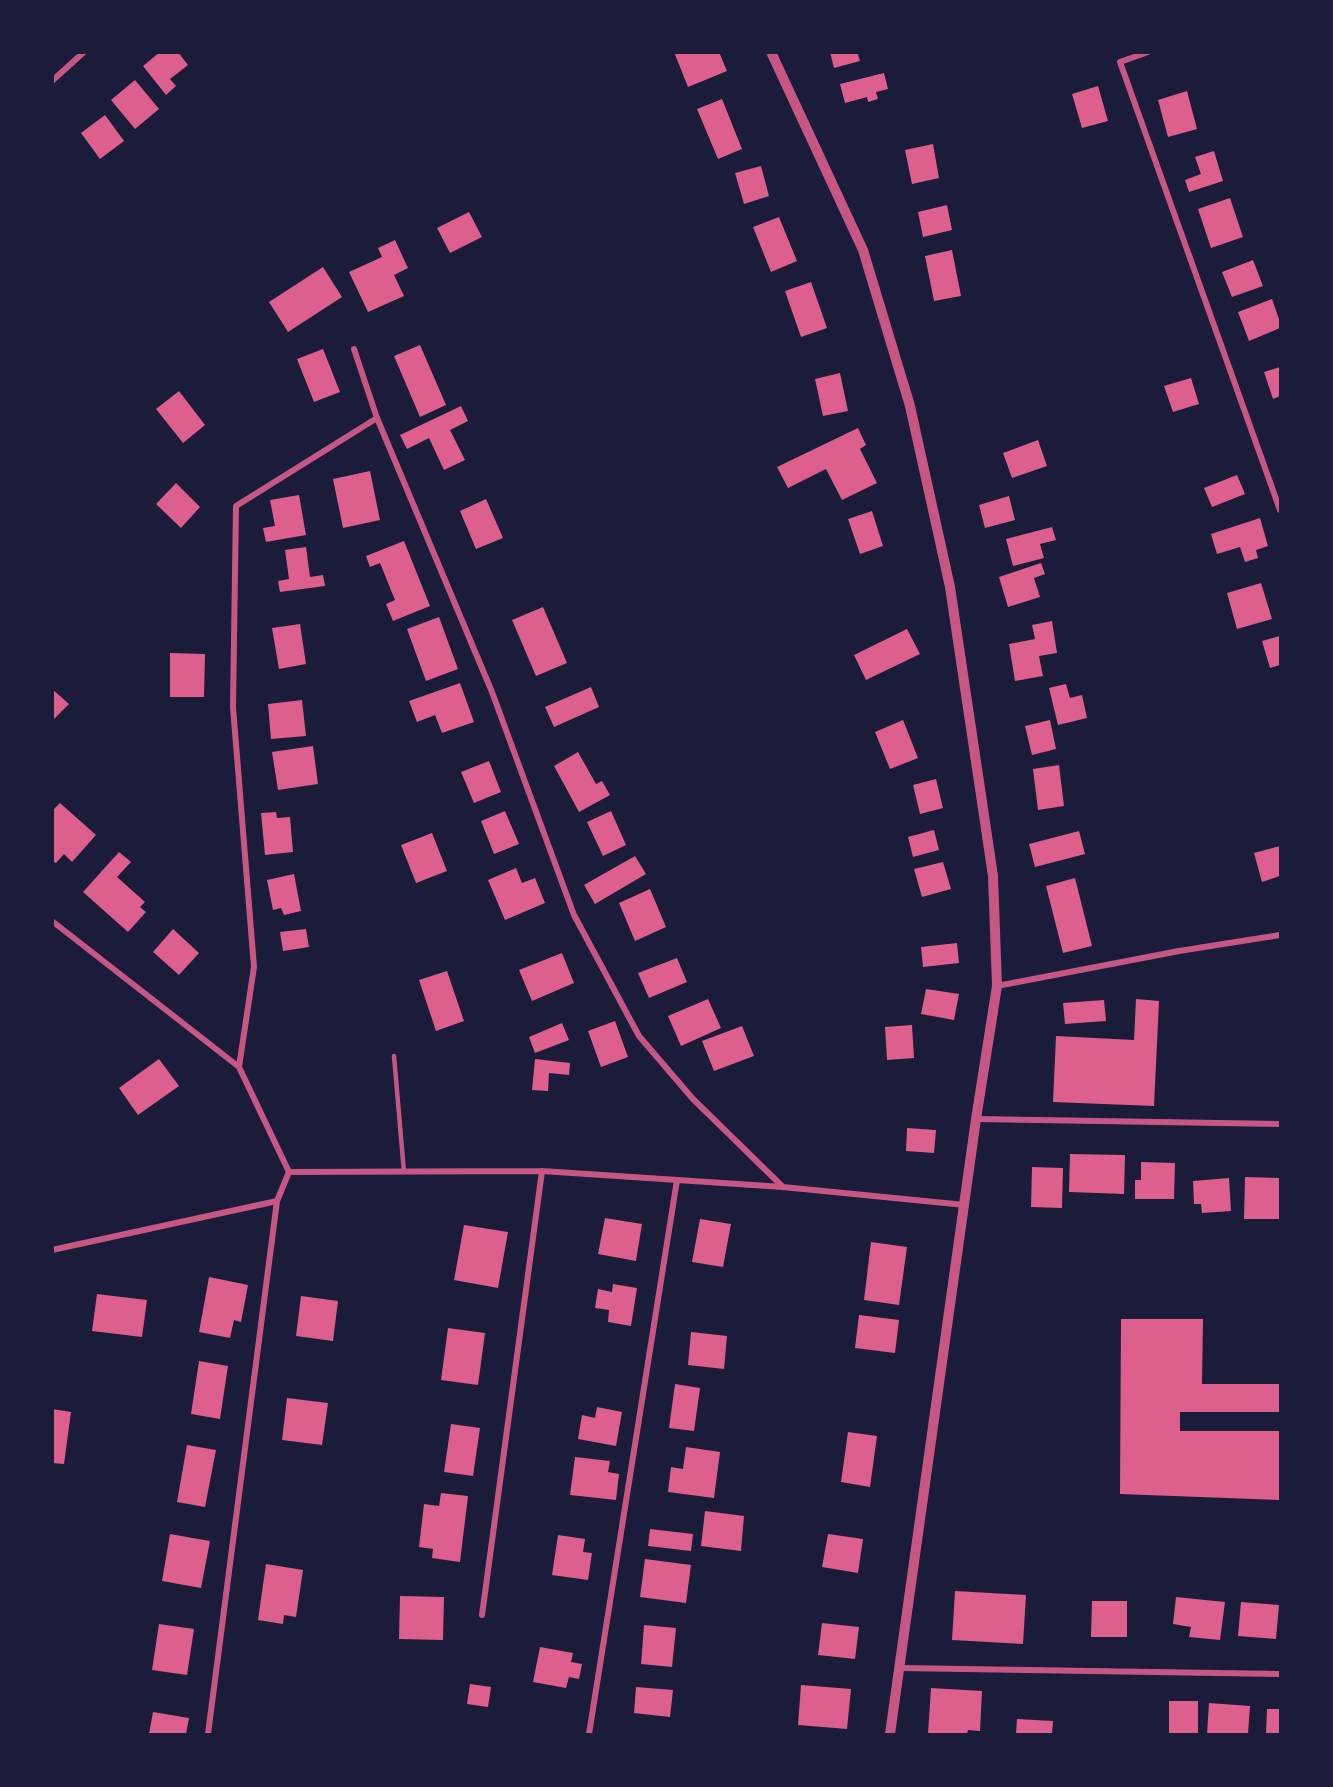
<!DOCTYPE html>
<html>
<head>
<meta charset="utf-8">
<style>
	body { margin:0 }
	#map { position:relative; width:1333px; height:1787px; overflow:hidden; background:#1b1b3a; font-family:Rubik,sans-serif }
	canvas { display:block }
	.frame { position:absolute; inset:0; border:54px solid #1b1b3a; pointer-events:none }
</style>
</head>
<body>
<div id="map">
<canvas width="1333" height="1787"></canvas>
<div class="frame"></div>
</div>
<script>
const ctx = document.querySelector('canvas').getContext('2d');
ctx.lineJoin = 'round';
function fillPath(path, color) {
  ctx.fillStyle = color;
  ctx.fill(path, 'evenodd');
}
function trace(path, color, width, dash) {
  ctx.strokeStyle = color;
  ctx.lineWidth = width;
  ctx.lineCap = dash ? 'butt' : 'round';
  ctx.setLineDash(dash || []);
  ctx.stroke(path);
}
const building = new Path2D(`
	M 160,52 L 178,52 L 188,65 L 170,79 L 176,86 L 166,95 L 143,66 Z
	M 674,52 L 719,52 L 727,71 L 688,87 Z
	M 830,52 L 857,52 L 860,61 L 834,68 Z
	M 884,73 L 888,89 L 876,92 L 878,99 L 868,102 L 867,97 L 845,103 L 840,84 Z
	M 135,80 L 159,109 L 135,129 L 111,100 Z
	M 1098,86 L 1108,121 L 1082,128 L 1072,94 Z
	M 1187,91 L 1197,129 L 1168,137 L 1158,100 Z
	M 722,99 L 742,149 L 718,159 L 697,109 Z
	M 105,115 L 124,141 L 100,159 L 81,133 Z
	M 933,144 L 939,178 L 912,184 L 905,150 Z
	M 1214,151 L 1223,181 L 1189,192 L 1185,180 L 1201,174 L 1195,157 Z
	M 761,166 L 769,196 L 744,204 L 735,173 Z
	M 1230,198 L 1243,237 L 1211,248 L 1198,209 Z
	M 947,205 L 952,230 L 923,237 L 918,212 Z
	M 469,212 L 482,237 L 450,253 L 437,228 Z
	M 779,217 L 797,261 L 771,272 L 753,227 Z
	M 395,240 L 408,268 L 394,275 L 404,296 L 368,312 L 349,272 L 382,257 L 378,248 Z
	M 952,250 L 961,296 L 934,301 L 925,256 Z
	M 1253,260 L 1263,286 L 1232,297 L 1222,272 Z
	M 323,267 L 342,297 L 288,332 L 269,302 Z
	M 811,282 L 827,328 L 801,337 L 785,291 Z
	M 1272,299 L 1280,322 L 1280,328 L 1249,341 L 1238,312 Z
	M 420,345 L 446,405 L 420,417 L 394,356 Z
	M 323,349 L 340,392 L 314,402 L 297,359 Z
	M 1280,367 L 1280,396 L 1273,399 L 1264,372 Z
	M 840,373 L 848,411 L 823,416 L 815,379 Z
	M 1191,378 L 1199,404 L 1173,412 L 1164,386 Z
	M 179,391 L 205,425 L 183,443 L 156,409 Z
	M 461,406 L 468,421 L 450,430 L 465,460 L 444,470 L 429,438 L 407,449 L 400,435 Z
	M 858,428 L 866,445 L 860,449 L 877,483 L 842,500 L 826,469 L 788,488 L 777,467 Z
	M 1038,440 L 1047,466 L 1012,478 L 1003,453 Z
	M 370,471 L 380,520 L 343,528 L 333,479 Z
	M 1237,475 L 1245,494 L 1212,507 L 1204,488 Z
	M 176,483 L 200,507 L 181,528 L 156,504 Z
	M 299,495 L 306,535 L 266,542 L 263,528 L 275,526 L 270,500 Z
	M 1009,496 L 1015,520 L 985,528 L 979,505 Z
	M 486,499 L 503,538 L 476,549 L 460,511 Z
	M 872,511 L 883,546 L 860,554 L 848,519 Z
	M 1260,518 L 1268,546 L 1256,550 L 1258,558 L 1245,562 L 1240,547 L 1217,554 L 1211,534 Z
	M 1052,527 L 1056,540 L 1040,544 L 1044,558 L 1013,566 L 1006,539 Z
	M 404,541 L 430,606 L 393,621 L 386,604 L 395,600 L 380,563 L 370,567 L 366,556 Z
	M 306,547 L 310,577 L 323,575 L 325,586 L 280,592 L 278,581 L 289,579 L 285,550 Z
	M 1041,563 L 1045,574 L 1034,578 L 1040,597 L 1008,607 L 999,577 Z
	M 1261,583 L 1272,619 L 1237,629 L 1227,593 Z
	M 543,607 L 567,663 L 536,676 L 512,620 Z
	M 439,617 L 458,669 L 426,681 L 407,629 Z
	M 1052,621 L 1057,653 L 1039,656 L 1043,676 L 1015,681 L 1009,644 L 1035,639 L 1032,625 Z
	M 300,624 L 306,664 L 279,669 L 272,628 Z
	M 907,629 L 920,654 L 866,680 L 854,655 Z
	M 1280,636 L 1280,665 L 1270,668 L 1262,641 Z
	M 170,653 L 205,654 L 204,697 L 170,697 Z
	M 460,683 L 474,722 L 442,733 L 435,715 L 417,722 L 409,701 Z
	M 1066,684 L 1070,698 L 1082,695 L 1087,718 L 1058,725 L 1049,688 Z
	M 591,687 L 599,707 L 554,727 L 545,707 Z
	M 52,689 L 69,704 L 52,721 Z
	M 302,700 L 306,736 L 271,739 L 268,704 Z
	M 903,720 L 918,758 L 890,769 L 875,732 Z
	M 1050,720 L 1056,749 L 1032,755 L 1025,726 Z
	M 313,746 L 318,784 L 278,790 L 272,752 Z
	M 578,752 L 596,784 L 602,781 L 610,795 L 579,812 L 554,766 Z
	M 489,761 L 501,792 L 474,803 L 461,772 Z
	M 1059,765 L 1064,806 L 1038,810 L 1033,769 Z
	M 936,779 L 943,808 L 920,814 L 913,785 Z
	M 60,803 L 96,835 L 72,862 L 64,854 L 56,863 L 52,861 L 52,811 Z
	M 505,811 L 519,844 L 494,854 L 481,821 Z
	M 611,811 L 626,845 L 603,856 L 587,822 Z
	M 276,812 L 277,818 L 290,817 L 293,852 L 265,855 L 261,813 Z
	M 934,830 L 939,850 L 913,857 L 908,837 Z
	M 1079,831 L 1085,854 L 1035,867 L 1029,844 Z
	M 432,833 L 447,871 L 416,883 L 401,845 Z
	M 1280,846 L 1280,876 L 1262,882 L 1254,853 Z
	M 119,852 L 131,862 L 117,877 L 145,902 L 140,907 L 146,912 L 128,932 L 83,892 Z
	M 635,856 L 646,874 L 595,904 L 584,885 Z
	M 943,862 L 951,889 L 922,897 L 914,869 Z
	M 516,868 L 522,883 L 535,878 L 545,903 L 505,920 L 488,880 Z
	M 294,874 L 301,911 L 284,915 L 281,908 L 273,910 L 267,880 Z
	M 1075,878 L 1092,946 L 1063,953 L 1046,886 Z
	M 650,889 L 666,927 L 635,941 L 619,903 Z
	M 173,929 L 199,953 L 179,975 L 153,952 Z
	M 306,929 L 309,947 L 283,951 L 280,932 Z
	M 957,943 L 959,963 L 923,967 L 921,947 Z
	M 562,953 L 574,983 L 532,1001 L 519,970 Z
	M 677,958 L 687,982 L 649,998 L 638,973 Z
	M 447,971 L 464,1021 L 436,1031 L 419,980 Z
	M 926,989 L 959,994 L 954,1020 L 921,1014 Z
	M 708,999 L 721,1028 L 681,1046 L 668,1016 Z
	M 1136,999 L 1159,1001 L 1154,1106 L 1053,1102 L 1056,1036 L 1134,1040 Z
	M 1104,1000 L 1106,1021 L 1065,1024 L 1063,1003 Z
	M 615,1021 L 628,1057 L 601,1067 L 588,1031 Z
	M 562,1023 L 569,1040 L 535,1053 L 529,1037 Z
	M 912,1025 L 914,1058 L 887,1060 L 885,1027 Z
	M 742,1026 L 754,1056 L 714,1071 L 702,1041 Z
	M 159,1059 L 179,1086 L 138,1115 L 119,1088 Z
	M 535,1059 L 570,1063 L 569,1075 L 549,1073 L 548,1091 L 532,1090 Z
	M 907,1128 L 936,1130 L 934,1153 L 906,1151 Z
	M 1070,1154 L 1125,1155 L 1124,1194 L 1069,1192 Z
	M 1141,1162 L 1175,1163 L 1174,1199 L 1135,1199 L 1135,1180 L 1141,1180 Z
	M 1032,1167 L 1063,1168 L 1062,1208 L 1031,1207 Z
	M 1245,1177 L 1280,1178 L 1280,1219 L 1244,1219 Z
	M 1229,1178 L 1231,1211 L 1202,1213 L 1201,1204 L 1194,1204 L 1193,1181 Z
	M 605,1218 L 642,1224 L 636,1261 L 598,1254 Z
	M 700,1219 L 731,1224 L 723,1267 L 692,1262 Z
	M 464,1225 L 508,1232 L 498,1288 L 454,1280 Z
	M 871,1242 L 907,1247 L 899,1305 L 864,1300 Z
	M 209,1277 L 248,1285 L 241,1322 L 234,1320 L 230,1338 L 199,1332 Z
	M 613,1284 L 637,1288 L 631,1326 L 608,1322 L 609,1310 L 595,1308 L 598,1289 L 612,1292 Z
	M 97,1294 L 147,1300 L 142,1337 L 92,1331 Z
	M 301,1296 L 338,1301 L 333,1341 L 296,1336 Z
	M 859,1315 L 899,1320 L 895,1353 L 855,1348 Z
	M 1121,1319 L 1203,1319 L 1202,1384 L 1280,1384 L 1280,1412 L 1180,1412 L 1180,1431 L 1280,1431 L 1280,1500 L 1120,1494 Z
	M 448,1328 L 485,1333 L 478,1385 L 441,1380 Z
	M 691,1332 L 727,1336 L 724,1369 L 688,1365 Z
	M 199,1361 L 228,1366 L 220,1419 L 191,1414 Z
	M 675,1384 L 700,1388 L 694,1431 L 669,1428 Z
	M 287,1398 L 328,1403 L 322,1445 L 282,1440 Z
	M 597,1407 L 622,1412 L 616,1446 L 578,1439 L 582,1415 L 595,1418 Z
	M 52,1409 L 71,1412 L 64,1464 L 52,1463 Z
	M 451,1424 L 480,1428 L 473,1476 L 444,1472 Z
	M 848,1432 L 877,1436 L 870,1487 L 841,1482 Z
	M 187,1445 L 216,1450 L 205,1507 L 177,1502 Z
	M 686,1447 L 720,1452 L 714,1498 L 668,1492 L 671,1467 L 683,1469 Z
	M 575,1457 L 610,1461 L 608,1472 L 619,1474 L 616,1500 L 570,1495 Z
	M 441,1493 L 468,1496 L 460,1562 L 432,1558 L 433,1549 L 419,1547 L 424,1504 L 439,1506 Z
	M 705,1511 L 744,1516 L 741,1551 L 701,1546 Z
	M 650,1529 L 693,1534 L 691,1551 L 648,1546 Z
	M 170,1534 L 210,1541 L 201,1588 L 162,1581 Z
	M 828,1534 L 863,1539 L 858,1573 L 822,1567 Z
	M 558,1535 L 585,1539 L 583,1552 L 592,1553 L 588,1580 L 552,1575 Z
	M 645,1559 L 691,1565 L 686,1603 L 640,1597 Z
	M 266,1564 L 303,1570 L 296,1617 L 284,1615 L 283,1624 L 258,1620 Z
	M 955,1591 L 1026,1595 L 1023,1644 L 952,1640 Z
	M 400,1596 L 444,1597 L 443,1640 L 399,1639 Z
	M 1176,1597 L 1225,1602 L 1220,1640 L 1189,1637 L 1191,1627 L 1173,1624 Z
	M 1092,1601 L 1127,1601 L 1127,1637 L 1091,1637 Z
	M 1241,1602 L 1279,1605 L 1276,1639 L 1238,1636 Z
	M 822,1623 L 859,1627 L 855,1659 L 818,1655 Z
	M 159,1624 L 194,1629 L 187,1675 L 152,1670 Z
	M 644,1625 L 676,1628 L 672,1667 L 641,1664 Z
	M 540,1647 L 573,1653 L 571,1662 L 582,1664 L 579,1679 L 569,1677 L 566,1688 L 533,1682 Z
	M 470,1684 L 491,1687 L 488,1707 L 467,1704 Z
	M 801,1685 L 851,1689 L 847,1729 L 798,1725 Z
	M 636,1687 L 673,1690 L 670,1717 L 634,1713 Z
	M 931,1688 L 982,1691 L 980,1731 L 968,1730 L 967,1734 L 928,1734 Z
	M 1169,1701 L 1198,1701 L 1198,1734 L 1169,1734 Z
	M 1209,1703 L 1250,1706 L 1248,1734 L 1207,1734 Z
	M 1267,1709 L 1280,1709 L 1280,1734 L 1266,1734 Z
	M 153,1712 L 189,1718 L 186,1734 L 149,1734 Z
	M 1017,1719 L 1053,1721 L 1052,1734 L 1016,1734 Z`);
const service = new Path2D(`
	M 394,1056 L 404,1172`);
const minor = new Path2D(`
	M 1148,52 L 1120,62 L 1280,510
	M 52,81 L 84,52
	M 354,349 L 377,418 L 492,692 L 574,915 L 639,1036 L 693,1099 L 783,1187
	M 52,921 L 239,1067
	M 997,986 L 1179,951 L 1280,935
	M 976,1119 L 1280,1124
	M 289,1172 L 239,1067 L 254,967 L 233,707 L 236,506 L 377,418
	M 289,1172 L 542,1171 L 783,1187 L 965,1205
	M 52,1250 L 277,1201 L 289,1172
	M 482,1615 L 542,1171
	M 900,1668 L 1280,1674
	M 208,1734 L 277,1201
	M 589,1734 L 677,1180`);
const tertiary = new Path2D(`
	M 771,52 L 863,250 L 910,406 L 950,587 L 993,876 L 997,986 L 976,1119 L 890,1734`);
fillPath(building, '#dd5f8e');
trace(service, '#c65784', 4.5);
trace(minor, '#c65784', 6);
trace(tertiary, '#c65784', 10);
</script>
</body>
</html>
